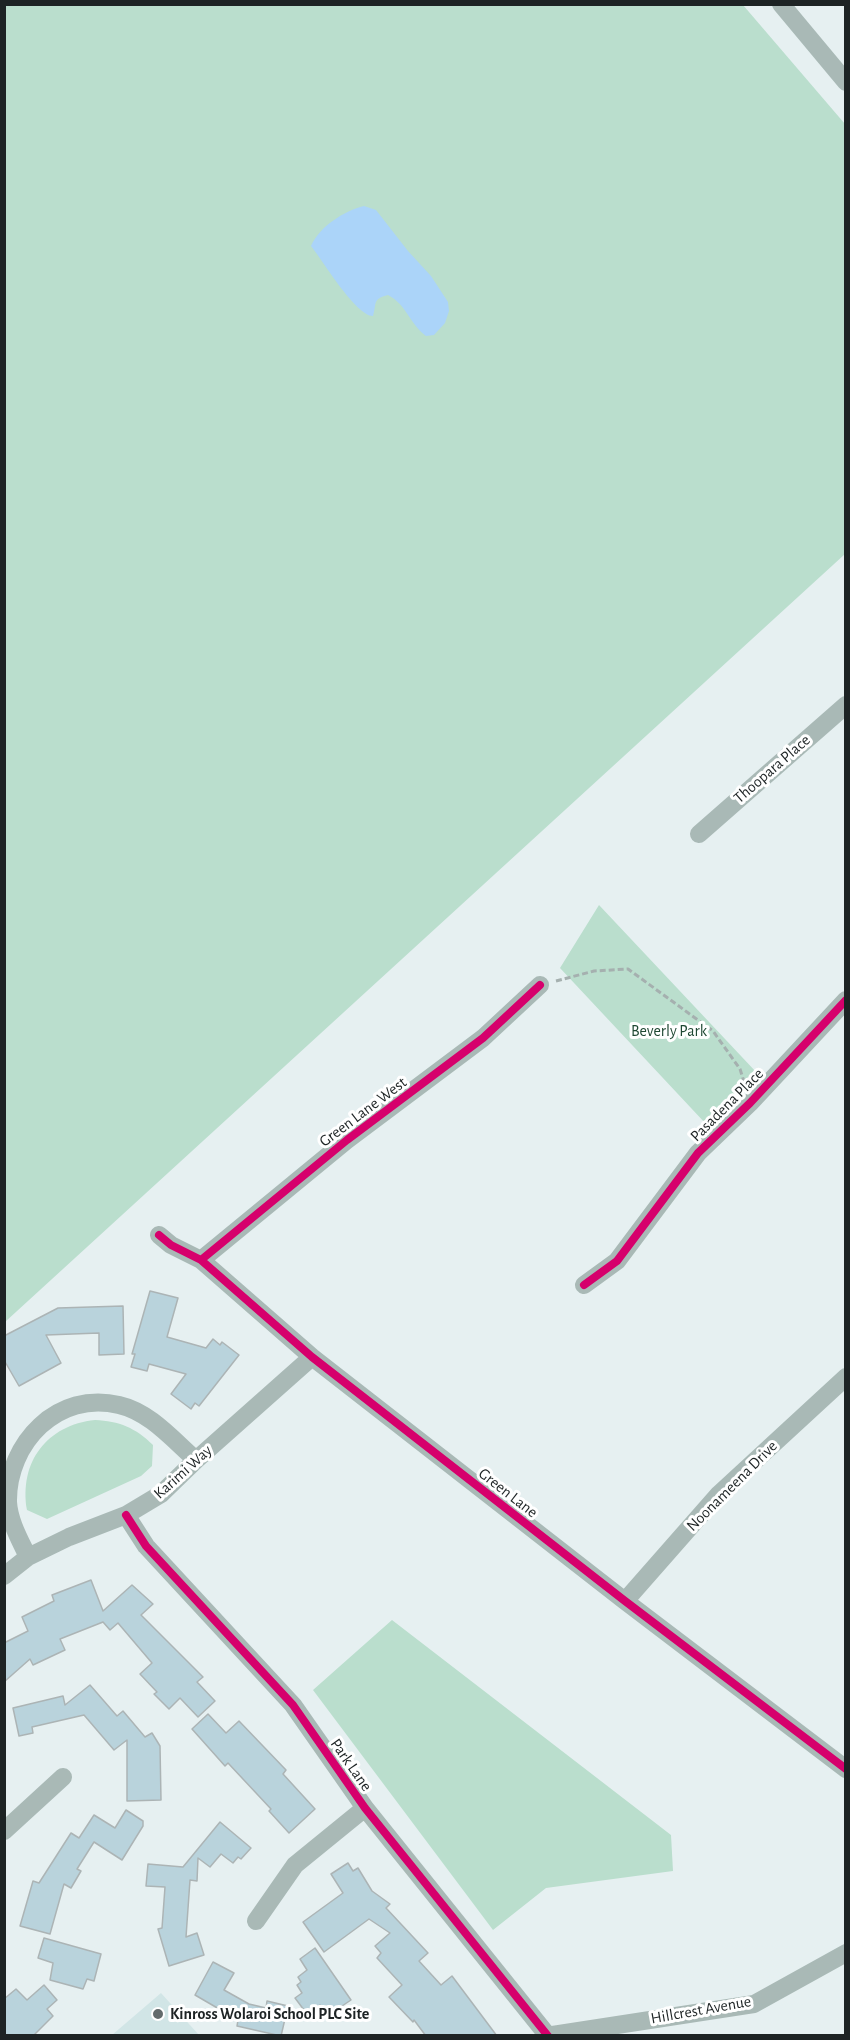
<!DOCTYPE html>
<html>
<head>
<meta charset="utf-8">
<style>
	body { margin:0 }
	#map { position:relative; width:850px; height:2040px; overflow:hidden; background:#e6f0f1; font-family:"Alegreya Sans",sans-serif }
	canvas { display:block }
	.frame { position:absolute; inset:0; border:6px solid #1d2324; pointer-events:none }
</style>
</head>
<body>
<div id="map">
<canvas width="850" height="2040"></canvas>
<div class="frame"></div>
</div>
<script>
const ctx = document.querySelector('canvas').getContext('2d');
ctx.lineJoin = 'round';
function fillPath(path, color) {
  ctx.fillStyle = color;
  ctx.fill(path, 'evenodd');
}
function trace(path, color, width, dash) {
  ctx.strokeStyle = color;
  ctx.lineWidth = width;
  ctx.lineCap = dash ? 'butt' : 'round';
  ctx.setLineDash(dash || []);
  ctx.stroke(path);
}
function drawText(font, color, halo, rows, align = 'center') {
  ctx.font = font + ' "Alegreya Sans",sans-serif';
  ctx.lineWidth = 6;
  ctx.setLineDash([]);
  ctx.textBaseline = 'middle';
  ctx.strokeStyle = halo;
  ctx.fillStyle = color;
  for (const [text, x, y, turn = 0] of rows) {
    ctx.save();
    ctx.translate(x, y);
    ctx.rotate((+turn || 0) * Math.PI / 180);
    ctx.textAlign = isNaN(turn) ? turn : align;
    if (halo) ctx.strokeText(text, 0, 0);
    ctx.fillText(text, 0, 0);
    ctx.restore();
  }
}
const built = new Path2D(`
	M 161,1993 L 199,2035 L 112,2035 Z`);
const green = new Path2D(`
	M 5,5 L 743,5 L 845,124 L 845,554 L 5,1322 Z
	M 599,905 L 757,1073 L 706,1124 L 560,968 Z
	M 95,1420 C 119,1421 136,1428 153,1445 L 152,1466 L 141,1476 L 47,1519 L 27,1510 C 19,1462 47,1425 95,1420 Z
	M 392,1620 L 671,1835 L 673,1871 L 546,1888 L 493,1930 L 313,1690 Z`);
const water = new Path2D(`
	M 364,206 L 376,210 L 408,251 L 431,276 L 448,302 L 449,311 L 445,323 L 434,335 L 426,336 C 409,323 407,305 388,295 C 372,299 377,303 373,316 C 356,316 323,261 311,246 C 320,226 344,211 364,206 Z`);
const building = new Path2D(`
	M 150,1291 L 178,1298 L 167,1337 L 206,1348 L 213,1339 L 220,1345 L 222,1342 L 239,1355 L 199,1406 L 195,1403 L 191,1409 L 171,1394 L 186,1374 L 149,1364 L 147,1371 L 131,1367 L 135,1354 L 132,1354 Z
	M 123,1306 L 124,1354 L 99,1355 L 99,1333 L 46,1335 L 61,1363 L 19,1386 L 4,1360 L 4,1336 L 58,1308 Z
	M 91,1580 L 103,1611 L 132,1585 L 153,1604 L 141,1615 L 203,1677 L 197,1682 L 215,1701 L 198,1717 L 180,1698 L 169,1709 L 154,1694 L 157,1692 L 140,1674 L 152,1663 L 118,1623 L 110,1630 L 103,1622 L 60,1639 L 65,1650 L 33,1665 L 30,1659 L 4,1682 L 4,1643 L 28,1631 L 22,1617 L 54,1601 L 52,1595 Z
	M 90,1685 L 117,1716 L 123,1711 L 145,1737 L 152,1733 L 160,1746 L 161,1800 L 127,1801 L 127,1740 L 114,1750 L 84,1715 L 32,1727 L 33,1733 L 19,1736 L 13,1708 L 63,1696 L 65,1705 Z
	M 208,1714 L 226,1733 L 239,1721 L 286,1770 L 283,1774 L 315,1809 L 289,1833 L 269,1811 L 271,1809 L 228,1763 L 225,1766 L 192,1729 Z
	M 126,1810 L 143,1821 L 143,1826 L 122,1860 L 94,1842 L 77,1869 L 81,1871 L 71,1888 L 64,1884 L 50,1934 L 20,1926 L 33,1881 L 39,1883 L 71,1833 L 79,1838 L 94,1815 L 115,1828 Z
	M 220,1822 L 251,1848 L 241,1859 L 238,1857 L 233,1863 L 221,1854 L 210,1867 L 198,1858 L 197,1881 L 190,1880 L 186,1937 L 197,1933 L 204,1955 L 169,1966 L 158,1929 L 162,1928 L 165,1887 L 146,1886 L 148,1864 L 183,1867 Z
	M 348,1863 L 353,1871 L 358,1868 L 372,1891 L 390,1904 L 386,1908 L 428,1953 L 419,1961 L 441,1985 L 452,1976 L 497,2036 L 426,2036 L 414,2020 L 413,2022 L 389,1997 L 402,1985 L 377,1958 L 381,1953 L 375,1946 L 390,1933 L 369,1919 L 324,1952 L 303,1922 L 343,1893 L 331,1874 Z
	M 44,1938 L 101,1954 L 94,1981 L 87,1979 L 83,1989 L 50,1980 L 53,1963 L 38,1958 Z
	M 315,1948 L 351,2000 L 327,2016 L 320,2005 L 307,2014 L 295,1998 L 302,1993 L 297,1985 L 301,1982 L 298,1977 L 307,1970 L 300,1959 Z
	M 213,1962 L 234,1973 L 224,1990 L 249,2004 L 266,2008 L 267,2001 L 288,2006 L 281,2036 L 237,2026 L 238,2020 L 195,1995 Z
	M 44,1985 L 57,2000 L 47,2009 L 53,2016 L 33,2036 L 4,2036 L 4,1999 L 16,1989 L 27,2000 Z`);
const path = new Path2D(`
	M 556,981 L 594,971 L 628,969 L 713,1031 L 740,1069 L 745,1085`);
const street = new Path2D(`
	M 781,4 L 846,82
	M 699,834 L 846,705
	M 159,1235 L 171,1245 L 201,1260 L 312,1357 L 625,1601 L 846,1769
	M 201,1260 L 347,1140 L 483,1038 L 540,985
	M 584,1285 L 617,1261 L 698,1153 L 750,1103 L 846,1000
	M 126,1515 L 146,1546 L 293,1705 L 365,1808 L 548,2036
	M 28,1557 C 20,1540 9,1521 8,1502 C 7,1443 58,1390 119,1405 C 150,1412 173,1440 196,1460
	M 4,1576 L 28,1557 L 69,1537 L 126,1515 L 161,1494 L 196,1460 L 312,1357
	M 625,1601 L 719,1494 L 846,1377
	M 4,1831 L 63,1777
	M 256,1921 L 295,1865 L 365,1808
	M 546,2036 L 754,2004 L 846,1953`);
const cycleway = new Path2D(`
	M 159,1235 L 171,1245 L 201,1260 L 312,1357 L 625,1601 L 846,1769
	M 201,1260 L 347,1140 L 483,1038 L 540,985
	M 584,1285 L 617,1261 L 698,1153 L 750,1103 L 846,1000
	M 126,1515 L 146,1546 L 293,1705 L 365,1808 L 548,2036`);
const markers = [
	[158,2014,6,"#636b6c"]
];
const streetNames = [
	["Thoopara Place",772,769,-41],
	["Pasadena Place",727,1105,-45],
	["Green Lane West",363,1112,-37],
	["Karimi Way",183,1472,-42],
	["Noonameena Drive",732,1486,-45],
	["Green Lane",508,1493,38],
	["Park Lane",351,1765,55],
	["Hillcrest Avenue",701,2010,-10]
];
const parkNames = [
	["Beverly Park",669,1031]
];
const poiNames = [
	["Kinross Wolaroi School PLC Site",170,2014]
];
fillPath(built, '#d1e5e6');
fillPath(green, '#badecd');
fillPath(water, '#abd4f9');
fillPath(building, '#b9d3dc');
trace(building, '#acb4b5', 1.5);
trace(path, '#a5b0af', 3, [6, 3]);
trace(street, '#a9b9b6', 18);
trace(cycleway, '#d6006c', 8);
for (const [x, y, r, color] of markers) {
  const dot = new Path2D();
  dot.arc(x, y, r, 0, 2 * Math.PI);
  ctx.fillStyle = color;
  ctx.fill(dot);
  trace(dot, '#fff', 2);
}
drawText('16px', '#1d2324', '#fff', streetNames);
drawText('16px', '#1f4833', '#fff', parkNames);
drawText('bold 16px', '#1d2324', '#fff', poiNames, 'left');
</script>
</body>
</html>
